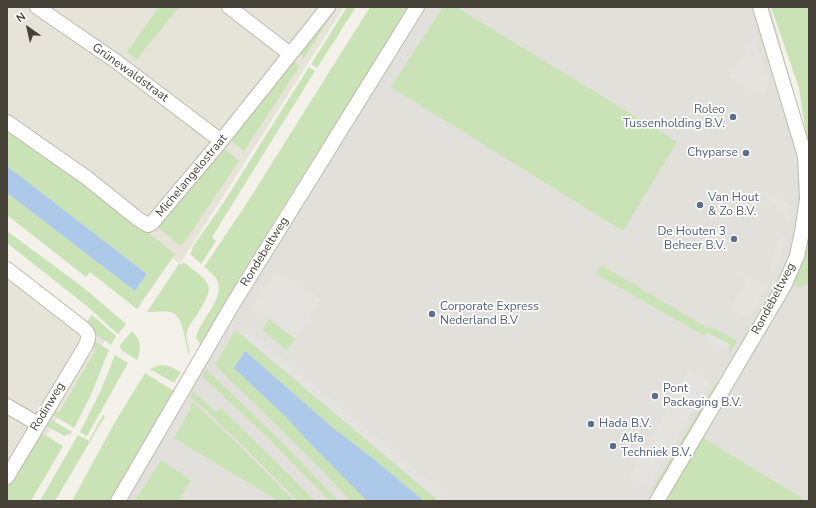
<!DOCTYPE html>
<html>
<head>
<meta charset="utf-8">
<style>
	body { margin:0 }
	#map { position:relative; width:816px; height:508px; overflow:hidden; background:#f3f1e9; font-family:"Nunito Sans",sans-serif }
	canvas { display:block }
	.frame { position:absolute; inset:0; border:8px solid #464238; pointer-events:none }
	.north { position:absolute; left:8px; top:8px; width:40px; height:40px; -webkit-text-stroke:3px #fff; paint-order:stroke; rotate:326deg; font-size:11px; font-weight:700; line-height:16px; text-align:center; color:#464238 }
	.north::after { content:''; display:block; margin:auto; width:14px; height:18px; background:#464238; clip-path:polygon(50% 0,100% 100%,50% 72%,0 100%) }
</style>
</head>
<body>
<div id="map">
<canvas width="816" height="508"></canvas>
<div class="frame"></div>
<div class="north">N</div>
</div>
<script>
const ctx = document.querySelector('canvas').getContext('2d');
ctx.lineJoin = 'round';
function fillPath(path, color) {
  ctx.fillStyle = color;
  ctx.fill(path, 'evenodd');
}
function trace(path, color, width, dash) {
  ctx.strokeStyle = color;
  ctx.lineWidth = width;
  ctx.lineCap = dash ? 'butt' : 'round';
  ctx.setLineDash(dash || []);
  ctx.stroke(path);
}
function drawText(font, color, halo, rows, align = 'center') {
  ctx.font = font + ' "Nunito Sans",sans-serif';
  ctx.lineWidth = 3.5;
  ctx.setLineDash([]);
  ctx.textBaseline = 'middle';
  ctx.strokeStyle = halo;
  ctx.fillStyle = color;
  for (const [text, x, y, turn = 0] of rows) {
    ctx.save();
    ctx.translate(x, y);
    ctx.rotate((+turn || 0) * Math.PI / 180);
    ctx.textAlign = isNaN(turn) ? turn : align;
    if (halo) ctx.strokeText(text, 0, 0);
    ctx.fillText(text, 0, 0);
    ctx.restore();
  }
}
const residential = new Path2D(`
	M 7,7 L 344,7 L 180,264 L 94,194 L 7,136 Z
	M 7,274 L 107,337 L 42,443 L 9,501 L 7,501 Z`);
const industrial = new Path2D(`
	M 406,7 L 770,7 L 809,147 L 809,501 L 107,501 Z`);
const green = new Path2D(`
	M 159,7 L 179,7 L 137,59 L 127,52 Z
	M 332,7 L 337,7 L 303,59 L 302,55 L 295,53 Z
	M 347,7 L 356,7 L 317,68 L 311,64 Z
	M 370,7 L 409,7 L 275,220 L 202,346 L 196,338 C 199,320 228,297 216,278 C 213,274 208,270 204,267 L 247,203 Z
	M 443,7 L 456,7 L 677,142 L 623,231 L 391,87 Z
	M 771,7 L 809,7 L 809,153 L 799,88 Z
	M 290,60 L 296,63 L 299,67 L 244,151 L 228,139 Z
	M 309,67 L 315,71 L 212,237 L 216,241 L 201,264 L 190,254 L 193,249 L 192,248 L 224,202 Z
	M 7,127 L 140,226 L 175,254 L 137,309 L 90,272 L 86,277 L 7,215 L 7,193 L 135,291 L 147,274 L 7,166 Z
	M 221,146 L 239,161 L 183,244 L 179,245 L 157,226 Z
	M 7,231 L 84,288 L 126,324 L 118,334 L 88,307 L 7,243 Z
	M 809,234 L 809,284 L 797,288 L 793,280 L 800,263 Z
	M 185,263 C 215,287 215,285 195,318 C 192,322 188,327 187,332 C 185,341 190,348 190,356 C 184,344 185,315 170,312 C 162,311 154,312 147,312 L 179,264 Z
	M 601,265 L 709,329 L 712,327 L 737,341 L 729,354 L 729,344 L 708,333 L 708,331 L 705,336 L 596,274 Z
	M 92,315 L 116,336 L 111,345 L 97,335 L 85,324 Z
	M 269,319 L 296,339 L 286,350 L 263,330 Z
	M 132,331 C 141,340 142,349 137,360 L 121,350 L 120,345 Z
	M 235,331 L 243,336 L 439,501 L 424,501 L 370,456 L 333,428 L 245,351 L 234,368 L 287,418 L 306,439 L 367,501 L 351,501 L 311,459 L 215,365 Z
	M 92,340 L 109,350 L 90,397 L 74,428 L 50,413 L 52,409 L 59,413 L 96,349 L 89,345 Z
	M 115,355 L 128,363 L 87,436 L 80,432 L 101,390 Z
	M 160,365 L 169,366 L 181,372 L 174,383 L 150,369 Z
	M 206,369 L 284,444 L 338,501 L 330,501 L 262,432 L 202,376 Z
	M 145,373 L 174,391 L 168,402 L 109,501 L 72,501 L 115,422 Z
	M 715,384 L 716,389 L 656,489 L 652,490 Z
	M 193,391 L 216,412 L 221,408 L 315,501 L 298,501 L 242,445 L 201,406 L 190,397 Z
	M 193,402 L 240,446 L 294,501 L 279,501 L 174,438 L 191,408 L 190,406 Z
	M 103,415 L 105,416 L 55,501 L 40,501 L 78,435 L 89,441 Z
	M 48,418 L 72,432 L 69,435 L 67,434 L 65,436 L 44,425 Z
	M 40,432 L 63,446 L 31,501 L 7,501 L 7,487 Z
	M 703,438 L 807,501 L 664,501 L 699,442 Z
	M 161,460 L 191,480 L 178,501 L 135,501 Z`);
const parking = new Path2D(`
	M 754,38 L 769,82 L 765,93 L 758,95 L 728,77 Z
	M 763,188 L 791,206 L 787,211 L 792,216 L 788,220 L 775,212 L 777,206 L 759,194 Z
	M 780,235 L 787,239 L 775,271 L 769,267 Z
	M 276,270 L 321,299 L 296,339 L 252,307 Z
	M 738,271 L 768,287 L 748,319 L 730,309 L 746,282 L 735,275 Z
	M 247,329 L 446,495 L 441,501 L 439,501 L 243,336 Z
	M 708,333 L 729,344 L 729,354 L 707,341 Z
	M 690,368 L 710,382 L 648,488 L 628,478 Z`);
const water = new Path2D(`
	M 7,166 L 147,274 L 135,291 L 7,193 Z
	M 245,351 L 333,428 L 370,456 L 424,501 L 367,501 L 306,439 L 287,418 L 234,368 Z`);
const minor = new Path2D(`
	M 37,7 L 117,62 L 221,141
	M 229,7 L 290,54
	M 7,122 L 87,178 L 138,219 L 148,225 L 152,223 L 221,141 L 328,7
	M 7,269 L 83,328 C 90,334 89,337 86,345 L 7,477
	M 7,406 L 38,424
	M 118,501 L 234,302 L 417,7
	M 657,501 L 784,286 L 797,256 L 802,232 L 807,199 L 805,156 L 760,7`);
const markers = [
	[733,117,4,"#5c6f8a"],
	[746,153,4,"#5c6f8a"],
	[700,205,4,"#5c6f8a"],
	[734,239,4,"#5c6f8a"],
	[432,314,4,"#5c6f8a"],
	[655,396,4,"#5c6f8a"],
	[591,424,4,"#5c6f8a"],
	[613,446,4,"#5c6f8a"]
];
const streetNames = [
	["Grünewaldstraat",130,73,36],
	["Michelangelostraat",192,176,-50],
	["Rondebeltweg",265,252,-58],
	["Rondebeltweg",774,299,-62],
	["Rodinweg",48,407,-59]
];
const serviceNames = [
	["Roleo",725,110,"right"],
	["Tussenholding B.V.",725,124,"right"],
	["Chyparse",738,153,"right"],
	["Van Hout",708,198],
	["& Zo B.V.",708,212],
	["De Houten 3",726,232,"right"],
	["Beheer B.V.",726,246,"right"],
	["Corporate Express",440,307],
	["Nederland B.V",440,321],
	["Pont",663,389],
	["Packaging B.V.",663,403],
	["Hada B.V.",599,424],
	["Alfa",621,439],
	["Techniek B.V.",621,453]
];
fillPath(residential, '#e6e3d8');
fillPath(industrial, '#e2e0da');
fillPath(green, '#c9e2b6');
fillPath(parking, '#e5e3e0');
fillPath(water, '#acc9e9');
trace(minor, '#bdb9ad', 16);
trace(minor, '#fff', 14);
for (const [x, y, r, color] of markers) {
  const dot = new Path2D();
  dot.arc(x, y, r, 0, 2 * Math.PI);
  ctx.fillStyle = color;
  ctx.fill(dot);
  trace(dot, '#fff', 1.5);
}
drawText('12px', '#464238', '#fff', streetNames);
drawText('12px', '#4e5e75', '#fff', serviceNames, 'left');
</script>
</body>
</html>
